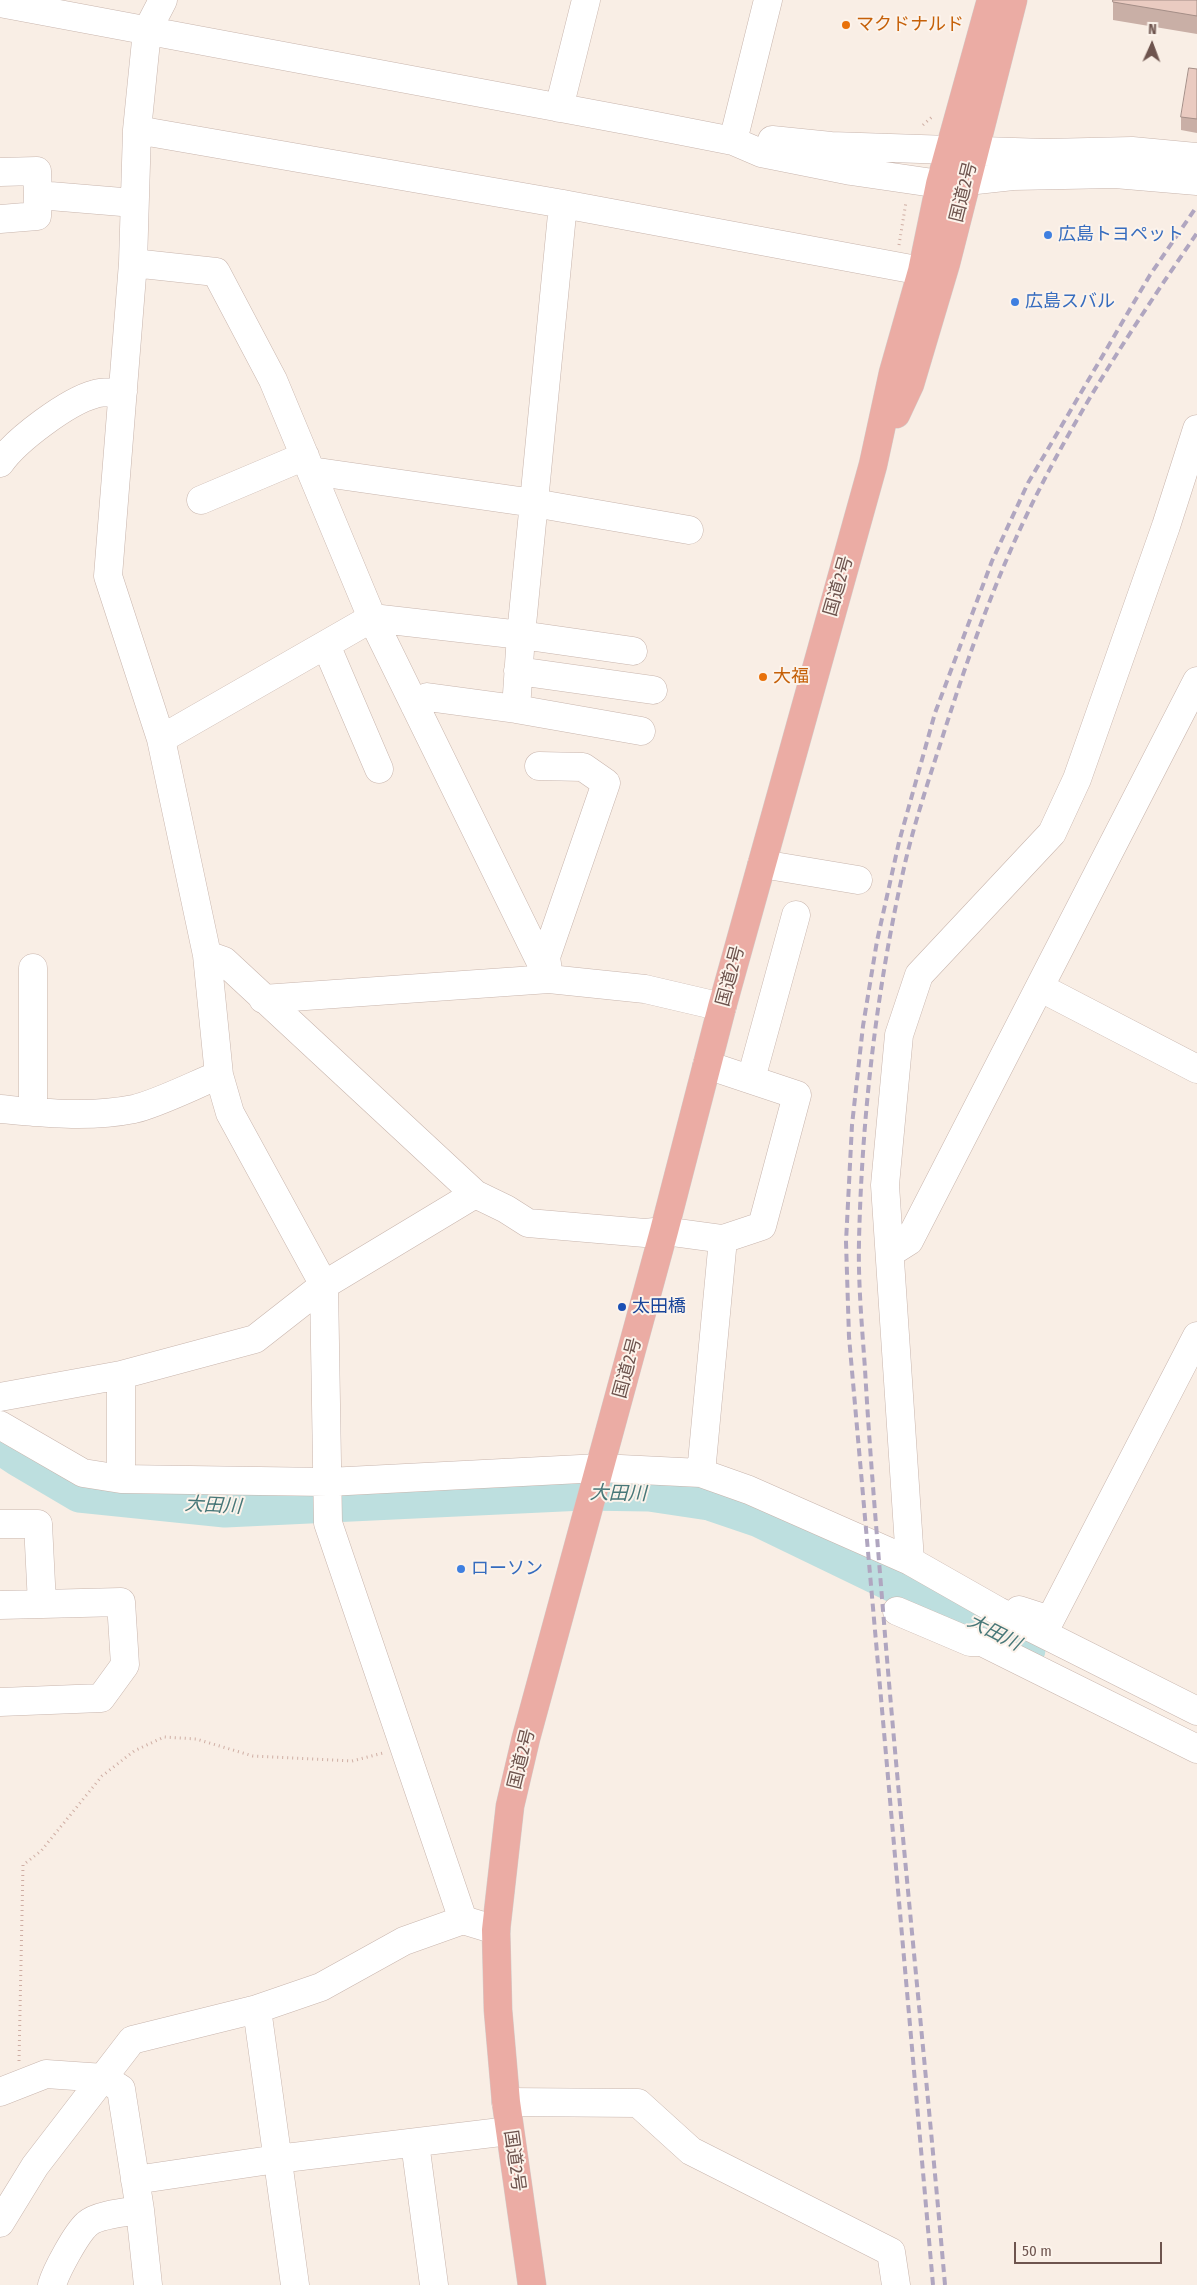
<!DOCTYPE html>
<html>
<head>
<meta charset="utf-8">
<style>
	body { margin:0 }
	#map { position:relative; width:1197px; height:2285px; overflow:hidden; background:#f9eee5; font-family:"Fira Sans Condensed",sans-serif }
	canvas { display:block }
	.north { position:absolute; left:1127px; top:20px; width:50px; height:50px; -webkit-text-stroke:4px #fcf3eb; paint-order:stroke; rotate:2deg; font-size:14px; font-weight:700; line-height:20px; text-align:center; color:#6e544e }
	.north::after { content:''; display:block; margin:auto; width:18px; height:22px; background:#6e544e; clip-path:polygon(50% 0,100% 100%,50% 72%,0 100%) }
	.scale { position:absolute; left:1014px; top:2242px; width:148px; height:22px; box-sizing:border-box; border:2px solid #6e544e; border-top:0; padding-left:6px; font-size:15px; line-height:18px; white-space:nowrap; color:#6e544e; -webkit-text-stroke:4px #fcf3eb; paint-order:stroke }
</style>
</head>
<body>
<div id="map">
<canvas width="1197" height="2285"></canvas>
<div class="north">N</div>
<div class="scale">50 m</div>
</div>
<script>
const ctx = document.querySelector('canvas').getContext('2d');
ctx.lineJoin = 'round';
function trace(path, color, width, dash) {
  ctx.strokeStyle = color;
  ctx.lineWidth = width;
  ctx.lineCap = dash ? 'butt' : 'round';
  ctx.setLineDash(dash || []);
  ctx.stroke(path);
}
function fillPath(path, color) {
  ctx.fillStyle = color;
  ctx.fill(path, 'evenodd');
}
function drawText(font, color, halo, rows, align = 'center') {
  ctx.font = font + ' "Fira Sans Condensed","Noto Sans JP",sans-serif';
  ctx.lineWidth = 4;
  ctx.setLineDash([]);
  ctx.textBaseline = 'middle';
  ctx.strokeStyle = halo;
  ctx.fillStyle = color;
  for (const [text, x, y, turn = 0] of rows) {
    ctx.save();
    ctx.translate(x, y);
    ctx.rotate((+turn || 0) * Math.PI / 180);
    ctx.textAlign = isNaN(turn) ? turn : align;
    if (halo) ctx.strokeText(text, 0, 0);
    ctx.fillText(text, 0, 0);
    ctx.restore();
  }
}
const river = new Path2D(`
	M 0,1447 L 18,1459 L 79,1495 L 225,1510 L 583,1493 L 649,1494 L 709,1503 L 759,1520 L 1028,1650`);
const path = new Path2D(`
	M 923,125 L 933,116
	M 899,245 L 906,202
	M 19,2061 L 23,1865 L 41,1851 L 102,1776 L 134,1751 L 164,1737 L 196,1739 L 253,1756 L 352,1761 L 383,1753`);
const minor = new Path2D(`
	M 163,0 L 147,31 L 137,130 L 133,263 L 108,576 L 161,739 L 207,955 L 219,1075 L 230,1113 L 324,1285 L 328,1523 L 463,1920
	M 0,3 L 636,122 L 733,141 L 761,153 L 851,171 L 940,184 L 1013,176 L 1115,174 L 1197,181
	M 559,108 L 586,0
	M 137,130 L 563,204 L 922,271
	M 772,140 L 831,146 L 950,150 L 1046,153 L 1132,151 L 1197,157
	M 733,141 L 768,0
	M 0,172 L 37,171 L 38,195
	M 0,219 L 37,216 L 38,195 L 134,203
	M 133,263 L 216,272 L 273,380 L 372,618 L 549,979
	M 0,463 C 16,440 68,401 95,394 C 103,391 114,393 123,392
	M 311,471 L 534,503 L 689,530
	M 201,500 L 305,456
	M 326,645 L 379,769
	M 518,671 L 653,690
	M 415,706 L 427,697 L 516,709 L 521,635 L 633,651
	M 516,709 L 641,731
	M 161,739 L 372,618 L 521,635 L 563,204
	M 539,766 L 583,767 L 606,783 L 546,957 L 549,978
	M 762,864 L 858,880
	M 207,955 L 224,961 L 475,1194 L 506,1209 L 528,1223 L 645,1233 L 664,1231 L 723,1239 L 701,1473
	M 1041,988 L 1197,1069
	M 263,999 L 549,979 L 645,989 L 722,1007
	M 707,1065 L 797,1095 L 762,1226 L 723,1239
	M 751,1079 L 796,915
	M 0,1109 C 45,1113 89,1118 134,1109 C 159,1103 194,1085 219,1075
	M 33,1112 L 33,968
	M 890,1253 L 909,1241 L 1197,681
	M 0,1397 L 121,1375 L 255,1339 L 324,1285 L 475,1194
	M 0,1425 L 83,1473 L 121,1479 L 328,1482 L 600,1468 L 701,1473 L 749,1490 L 910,1561 L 998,1611 L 1197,1711
	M 121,1479 L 121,1375
	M 0,1524 L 38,1524 L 42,1604 L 121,1602 L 125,1665 L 101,1698 L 0,1702
	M 910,1561 L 885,1185 L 899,1035 L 919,975 L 1052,833 L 1077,779 L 1166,526 L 1197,429
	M 0,1605 L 42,1604
	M 1019,1610 L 1050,1620 L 1197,1336
	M 897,1611 L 970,1642 L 982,1642 L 1197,1749
	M 257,2009 L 295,2285
	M 0,2092 L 46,2074 L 104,2078 L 121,2089 L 140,2210 L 148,2285
	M 506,2102 L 638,2103 L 691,2151 L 891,2252 L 896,2285
	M 415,2143 L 434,2285
	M 135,2180 L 277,2159 L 509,2131
	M 0,2223 L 35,2166 L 132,2040 L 257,2009 L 321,1987 L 404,1941 L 463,1920 L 496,1930
	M 52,2285 C 56,2271 76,2234 87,2224 C 96,2215 127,2212 140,2210`);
const highway = new Path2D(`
	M 896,414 L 910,384 L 946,263 L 1013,0
	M 532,2285 L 506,2102 L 498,2010 L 496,1930 L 510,1806 L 526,1738 L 664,1231 L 722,1007 L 873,465 L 893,373 L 922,271 L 940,184 L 991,0`);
const rail = new Path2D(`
	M 933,2285 L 849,1337 L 846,1242 L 852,1125 L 863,1026 L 877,941 L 899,842 L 935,713 L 992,561 L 1028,483 L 1150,275 L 1197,206
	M 945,2285 C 926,2068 903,1852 885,1635 C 878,1547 870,1458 865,1369 C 862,1326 858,1283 859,1241 C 862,1113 877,984 906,859 C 917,814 932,770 946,726 C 972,645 1001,564 1040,488 C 1085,399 1141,315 1197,233`);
const wall = new Path2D(`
	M 1197,0 L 1197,34 L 1113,20 L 1113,2 Z
	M 1197,69 L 1197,133 L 1181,130 L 1181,117 Z`);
const building = new Path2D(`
	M 1113,0 L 1197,0 L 1197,16 L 1113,2 Z
	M 1189,68 L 1197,69 L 1197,119 L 1181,117 Z`);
const markers = [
	[846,25,5,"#e8710a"],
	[1048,235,5,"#3f7fe0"],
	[1015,302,5,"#3f7fe0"],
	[763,677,5,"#e8710a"],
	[622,1307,5,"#1a4fb4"],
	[461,1569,5,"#3f7fe0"]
];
const foodNames = [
	["マクドナルド",856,25],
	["大福",773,677]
];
const streetNames = [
	["国道2号",964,192,-76],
	["国道2号",839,586,-74],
	["国道2号",731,976,-75],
	["国道2号",628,1368,-75],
	["国道2号",522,1759,-76],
	["国道2号",514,2161,82]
];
const shopNames = [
	["広島トヨペット",1058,235],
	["広島スバル",1025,302],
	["ローソン",471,1569]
];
const transitNames = [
	["太田橋",632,1307]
];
const waterNames = [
	["大田川",618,1494,1],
	["大田川",213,1506,3],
	["大田川",994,1633,27]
];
trace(river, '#bddfdf', 35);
trace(minor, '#c8b5ad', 29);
trace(highway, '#d4ccca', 29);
trace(path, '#cfaea4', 3, [1, 4]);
trace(minor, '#fff', 28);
trace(highway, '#ebaca4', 28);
trace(rail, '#b0a6c0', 4, [8, 5]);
fillPath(wall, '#c9afa6');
fillPath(building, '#eacbc1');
trace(building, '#a48e87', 1);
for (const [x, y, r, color] of markers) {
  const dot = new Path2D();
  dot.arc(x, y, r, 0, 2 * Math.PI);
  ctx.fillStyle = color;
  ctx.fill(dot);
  trace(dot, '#fcf3eb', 2);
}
drawText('18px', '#c56008', '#fcf3eb', foodNames, 'left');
drawText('18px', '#6e544e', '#fcf3eb', streetNames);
drawText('18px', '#366cbe', '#fcf3eb', shopNames, 'left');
drawText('18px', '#164399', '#fcf3eb', transitNames, 'left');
drawText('italic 19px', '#477778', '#fcf3eb', waterNames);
</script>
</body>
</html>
